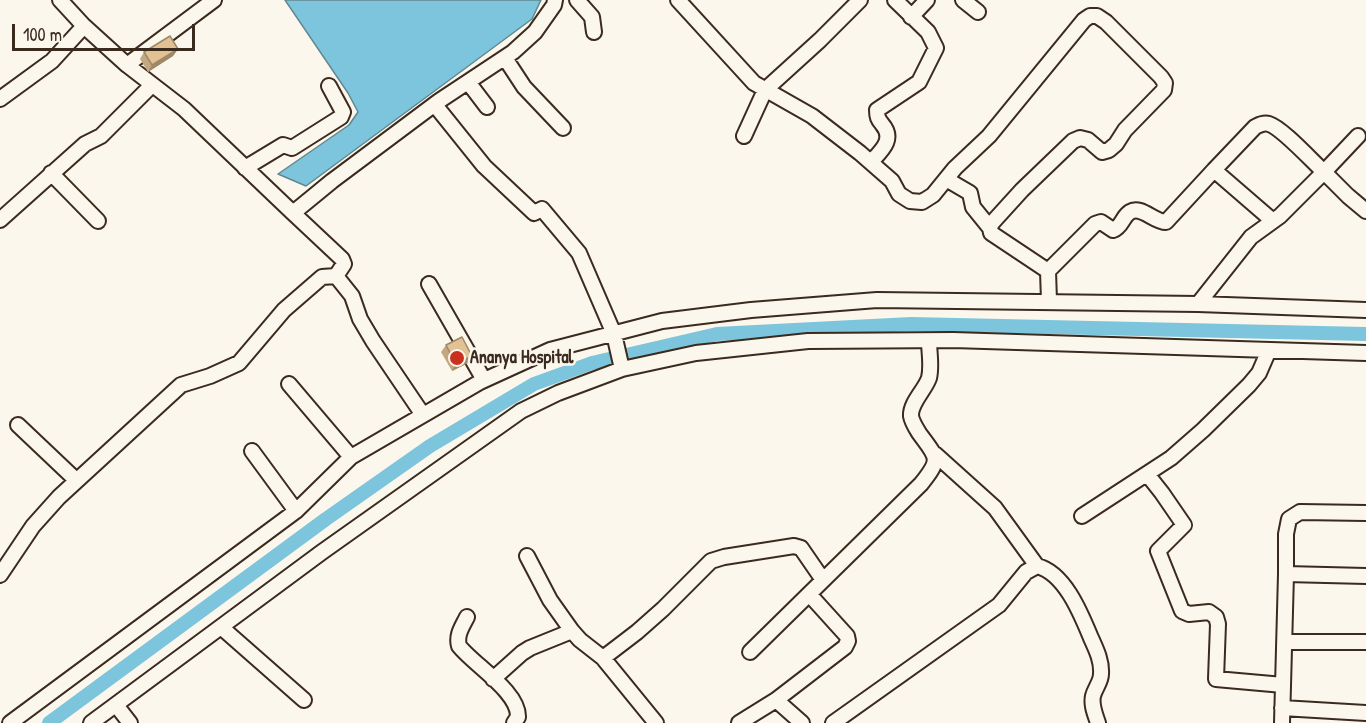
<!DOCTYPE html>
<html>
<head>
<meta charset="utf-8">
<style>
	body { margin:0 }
	#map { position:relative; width:1366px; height:723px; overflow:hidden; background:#fbf7ec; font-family:"Patrick Hand",sans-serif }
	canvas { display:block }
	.scale { position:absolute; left:12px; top:24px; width:183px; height:27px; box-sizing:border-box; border:3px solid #3b2a1e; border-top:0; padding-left:8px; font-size:18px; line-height:21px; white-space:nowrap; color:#3b2a1e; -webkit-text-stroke:4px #fbf7ec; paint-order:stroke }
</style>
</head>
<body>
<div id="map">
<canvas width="1366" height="723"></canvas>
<div class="scale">100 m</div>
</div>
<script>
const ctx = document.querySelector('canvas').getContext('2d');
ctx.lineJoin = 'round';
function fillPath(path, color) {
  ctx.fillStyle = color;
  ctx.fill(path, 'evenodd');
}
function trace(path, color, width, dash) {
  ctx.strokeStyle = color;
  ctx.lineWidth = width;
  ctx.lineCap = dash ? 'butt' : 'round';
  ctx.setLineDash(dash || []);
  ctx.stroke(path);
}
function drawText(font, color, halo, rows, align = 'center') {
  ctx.font = font + ' "Patrick Hand",sans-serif';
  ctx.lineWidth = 5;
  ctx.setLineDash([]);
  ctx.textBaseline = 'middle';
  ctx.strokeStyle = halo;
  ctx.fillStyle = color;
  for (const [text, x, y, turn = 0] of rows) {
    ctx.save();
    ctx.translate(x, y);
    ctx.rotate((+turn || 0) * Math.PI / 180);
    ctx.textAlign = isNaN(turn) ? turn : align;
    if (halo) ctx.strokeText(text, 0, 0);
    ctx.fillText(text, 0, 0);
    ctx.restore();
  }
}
const water = new Path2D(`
	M 285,0 L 541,0 L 532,19 L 306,186 L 278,174 L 349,125 L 358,112 L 348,93 Z`);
const canal = new Path2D(`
	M 49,723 L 326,519 L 430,446 L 534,384 L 592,363 L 717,334 L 911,324 L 1366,334`);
const minor = new Path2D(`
	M 60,0 L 84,26 L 127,65 L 184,109 L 293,213 L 332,181 L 439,101 L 513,52 L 535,32 L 554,5 L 555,0
	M 577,0 L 592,17 L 594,32
	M 678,0 L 754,83 L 812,116 L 860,153 L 892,181 L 899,194 L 910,201 L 922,202 L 933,195 L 955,168 L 989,136 L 1084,20 L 1090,16 L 1097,16 L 1106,22 L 1161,77 L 1165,83 L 1164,90 L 1125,130 L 1116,144 L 1109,150 L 1102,152 L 1088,140 L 1080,138 L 1073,141 L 1022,190 L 992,223 L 990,228 L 991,233 L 1048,271
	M 963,0 L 978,12
	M 911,17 L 927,0
	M 505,58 L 524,87 L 563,128
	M 127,65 L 214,0
	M 468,82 L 487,107
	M 0,99 L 52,61 L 84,26
	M 435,105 L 484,166 L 534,213 L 542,209 L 579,253 L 614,334 L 622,369
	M 744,136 L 765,90 L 820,40 L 860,0
	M 871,162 C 882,150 895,139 882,124 C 878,119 877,117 877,110 L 919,82 L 936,48 L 928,32 L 895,0
	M 245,168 L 283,145 L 292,148 L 341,117 L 343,112 L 329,86
	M 1214,170 L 1255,127 C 1259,125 1263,122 1269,124 C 1282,128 1312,161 1324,172 L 1358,136
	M 51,173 L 98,221
	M 946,179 L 970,193 L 973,207 L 990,228
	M 293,213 L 342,259 L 344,264 L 336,276 L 352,296 L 360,319 L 373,341 L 423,415
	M 0,220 L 85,144 L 101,136 L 152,85
	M 429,284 L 484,380
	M 1049,301 L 1048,271 L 1095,224 L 1101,222 L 1113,230 C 1122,227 1122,217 1130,212 C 1141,205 1154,222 1166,222 L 1214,170 L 1273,221
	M 1198,304 L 1251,237 L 1280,216 L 1324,172 L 1348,196 L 1366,211
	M 289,384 L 351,457
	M 18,425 L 76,480
	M 252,451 L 296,511
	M 935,454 L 995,508 L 1037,566
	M 1147,474 L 1162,493 L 1184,525 L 1158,551 L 1182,611 L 1189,614 L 1209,612 L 1216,617 L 1218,624 L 1216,679 L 1283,685
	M 1082,516 L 1171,458 L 1203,430 L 1249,385 L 1259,373 L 1269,350
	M 527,556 L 550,600 L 572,631 L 580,640 L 603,658 L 656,723
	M 1286,574 L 1286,534 L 1289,519 L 1300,512 L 1366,513
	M 0,575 L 33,526 L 59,497 L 181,385 L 210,376 L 239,363 L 284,310 L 322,277 L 336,276
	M 467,617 C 462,627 456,635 459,646 C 474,665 519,692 518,717 L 514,723
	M 221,627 L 304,700
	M 1285,642 L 1366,642
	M 750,652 L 921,484 C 942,458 937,458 919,433 C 916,428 912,422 911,416 C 910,403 925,390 929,378 C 932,366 929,352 929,341
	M 603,658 L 637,632 L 663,609 L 711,561 L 724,557 L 794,546 L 801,548 L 823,580
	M 493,679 L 522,653 L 530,648 L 572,631
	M 776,700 L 802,723
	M 116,705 L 130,723
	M 1282,708 L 1366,713
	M 10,723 L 296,511 L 351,457 L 480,382 L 550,350 L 662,321 L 751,310 L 877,300 L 1198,304 L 1366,310
	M 91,723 L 322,552 L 521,411 L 558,393 L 622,369 L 696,353 L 808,341 L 953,340 L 1366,353
	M 739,723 L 776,700 L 845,647 L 848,641 L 847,636 L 809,594
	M 833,723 L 999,605 L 1026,572 L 1037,566 C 1065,573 1081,614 1091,638 C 1096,649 1102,661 1101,674 C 1101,682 1095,688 1093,696 C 1091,705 1095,714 1098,723
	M 1282,723 L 1286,574 L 1366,576`);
const wall = new Path2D(`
	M 178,49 L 173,56 L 148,72 L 140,59 L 144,52 Z
	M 446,345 L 472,356 L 468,363 L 452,371 L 441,352 Z`);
const shadedWall = new Path2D(`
	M 178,49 L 173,56 L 148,72 L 152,65 Z
	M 472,356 L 468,363 L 452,371 L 456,364 Z`);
const building = new Path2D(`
	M 170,36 L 178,49 L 152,65 L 144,52 Z
	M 462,337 L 472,356 L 456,364 L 446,345 Z`);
const markers = [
	[457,358,8,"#c8321e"]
];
const poiNames = [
	["Ananya Hospital",470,358]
];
fillPath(water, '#7cc5dc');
trace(water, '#628790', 1.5);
trace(canal, '#7cc5dc', 14);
trace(minor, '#3b2a1e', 18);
trace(minor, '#fbf7ec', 14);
fillPath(wall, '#c2a780');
fillPath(shadedWall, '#9e8868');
fillPath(building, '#e2c295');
trace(building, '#9e8868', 1.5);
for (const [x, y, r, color] of markers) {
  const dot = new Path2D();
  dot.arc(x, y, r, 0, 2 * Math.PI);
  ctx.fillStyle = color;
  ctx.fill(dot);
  trace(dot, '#fbf7ec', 2);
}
drawText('bold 18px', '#3b2a1e', '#fbf7ec', poiNames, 'left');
</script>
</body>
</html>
